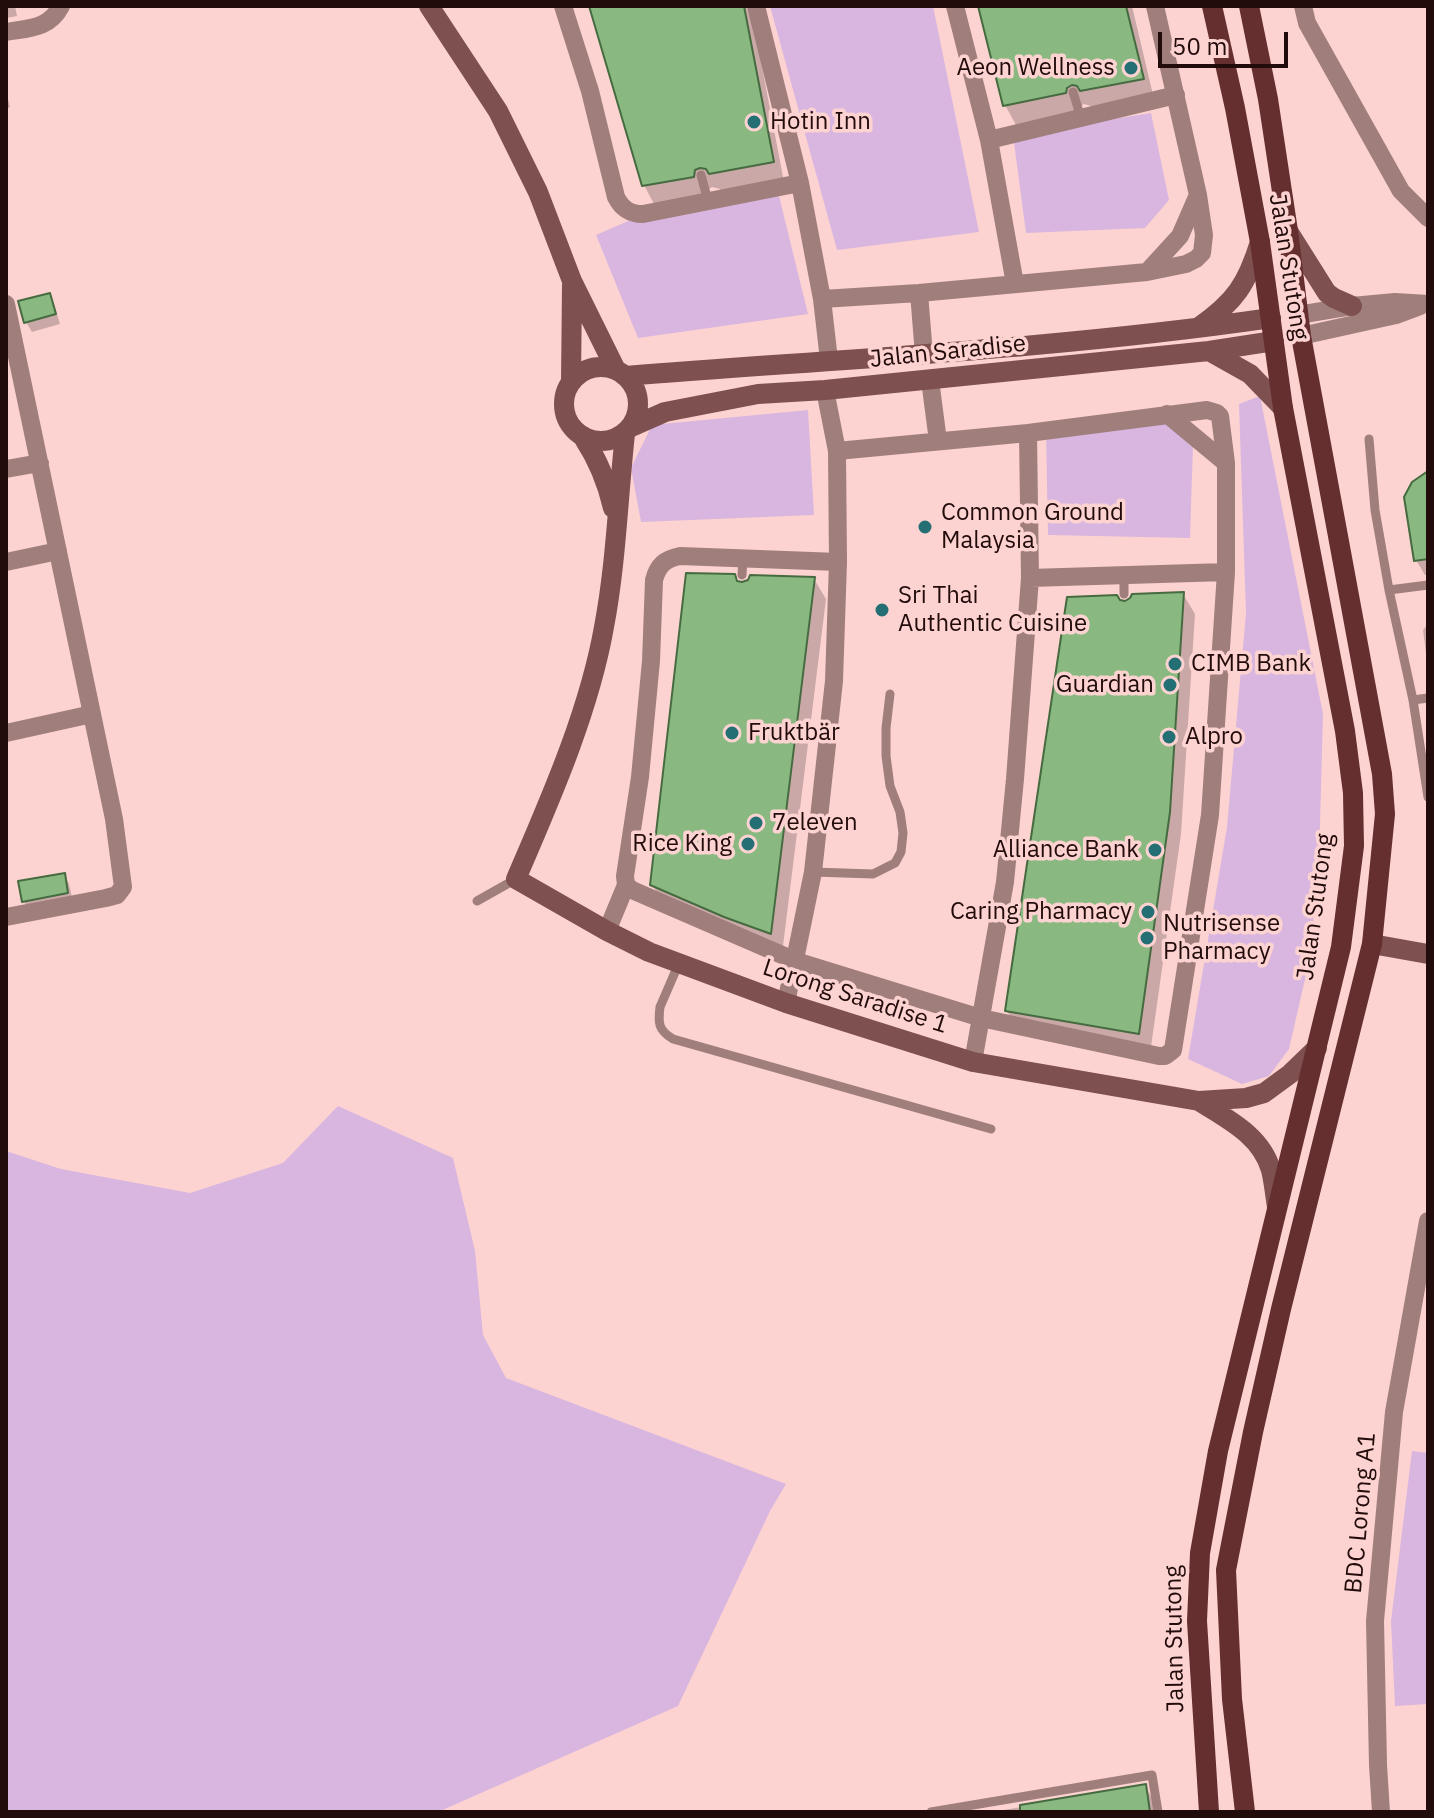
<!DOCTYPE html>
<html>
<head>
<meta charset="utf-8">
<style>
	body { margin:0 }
	#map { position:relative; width:1434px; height:1818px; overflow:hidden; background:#fdd3d1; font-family:"IBM Plex Sans",sans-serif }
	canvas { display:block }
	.frame { position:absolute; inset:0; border:8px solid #220b0b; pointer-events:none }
	.scale { position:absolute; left:1158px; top:32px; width:130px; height:36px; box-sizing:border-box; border:4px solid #220b0b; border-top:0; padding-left:10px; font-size:24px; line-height:28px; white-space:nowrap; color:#220b0b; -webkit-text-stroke:6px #fdd3d1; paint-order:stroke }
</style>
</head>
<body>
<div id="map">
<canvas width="1434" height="1818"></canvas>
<div class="frame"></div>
<div class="scale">50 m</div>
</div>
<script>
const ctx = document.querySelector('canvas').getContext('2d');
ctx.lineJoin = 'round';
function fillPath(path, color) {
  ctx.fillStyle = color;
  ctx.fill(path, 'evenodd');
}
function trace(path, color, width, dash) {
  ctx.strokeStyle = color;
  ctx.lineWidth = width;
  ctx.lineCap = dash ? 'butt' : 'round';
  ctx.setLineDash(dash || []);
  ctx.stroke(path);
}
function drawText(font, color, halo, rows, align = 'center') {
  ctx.font = font + ' "IBM Plex Sans",sans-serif';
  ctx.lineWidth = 7;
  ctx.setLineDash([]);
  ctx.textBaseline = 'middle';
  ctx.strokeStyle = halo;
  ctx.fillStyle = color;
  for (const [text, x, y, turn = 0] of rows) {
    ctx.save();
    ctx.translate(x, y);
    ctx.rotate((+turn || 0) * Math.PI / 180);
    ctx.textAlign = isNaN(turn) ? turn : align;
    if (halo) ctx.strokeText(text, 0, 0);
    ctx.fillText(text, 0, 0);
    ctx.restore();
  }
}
const green = new Path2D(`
	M 770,6 L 933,6 L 979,232 L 837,250 Z
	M 1151,113 L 1169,200 L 1145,228 L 1026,233 L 1013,135 Z
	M 778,192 L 808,314 L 638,338 L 596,235 L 633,219 Z
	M 1260,396 L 1323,714 L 1320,825 L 1311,953 L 1289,1049 L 1269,1076 L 1242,1084 L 1188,1059 L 1227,827 L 1246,613 L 1239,404 Z
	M 808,410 L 814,515 L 641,522 L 631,468 L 652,425 Z
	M 1166,421 L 1193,445 L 1190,538 L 1048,535 L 1046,430 Z
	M 338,1106 L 453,1158 L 475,1251 L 483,1335 L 506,1378 L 786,1484 L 770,1511 L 678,1706 L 438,1812 L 6,1812 L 6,1151 L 61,1169 L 190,1193 L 283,1163 Z
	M 1412,1451 L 1428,1453 L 1428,1704 L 1395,1706 L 1391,1621 Z`);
const shadow = new Path2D(`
	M 6,6 L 15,6 L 17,16 L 6,18 Z
	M 590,6 L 746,6 L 755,30 L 784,182 L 722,194 L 720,189 L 712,187 L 706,191 L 705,197 L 655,206 L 644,185 Z
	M 980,6 L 1132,6 L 1154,99 L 1094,110 L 1091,106 L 1084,104 L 1078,108 L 1077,114 L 1016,125 L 1005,105 Z
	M 6,91 L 10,107 L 6,109 Z
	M 49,295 L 54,304 L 60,324 L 32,332 L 26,322 Z
	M 1428,476 L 1428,575 L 1425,575 L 1416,560 Z
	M 814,579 L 826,599 L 782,954 L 664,905 L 652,884 L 737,583 Z
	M 1183,594 L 1195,614 L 1181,834 L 1150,1054 L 1019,1031 L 1007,1011 L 1118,602 L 1125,604 Z
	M 1428,624 L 1428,669 L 1423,630 Z
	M 64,875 L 69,884 L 73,902 L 29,911 L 24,901 Z
	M 1145,1786 L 1160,1812 L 992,1812 Z`);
const building = new Path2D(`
	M 589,6 L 744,6 L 774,162 L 709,174 L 706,169 L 700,168 L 695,170 L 694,177 L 642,186 Z
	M 978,6 L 1126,6 L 1144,79 L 1080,91 L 1077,86 L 1072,85 L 1067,88 L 1066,93 L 1003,106 Z
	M 50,293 L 56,314 L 24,323 L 18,301 Z
	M 1428,471 L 1428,559 L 1414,561 L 1404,497 L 1412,482 Z
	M 686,573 L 735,574 L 737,581 L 742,582 L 748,580 L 750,575 L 815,577 L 771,934 L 724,917 L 650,885 Z
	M 1184,592 L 1170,812 L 1139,1034 L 1005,1011 L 1067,597 L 1117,595 L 1120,600 L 1125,601 L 1130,598 L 1132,594 Z
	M 65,873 L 68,893 L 22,902 L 18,881 Z
	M 1146,1784 L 1150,1812 L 1020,1812 L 1020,1805 Z`);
const lane = new Path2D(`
	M 1073,92 L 1081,118
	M 701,175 L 708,201
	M 1369,439 L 1375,510 L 1389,590 L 1413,700 L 1428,797
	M 742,575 L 743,558
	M 1389,590 L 1428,585
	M 1124,594 L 1124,575
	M 1413,700 L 1428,698
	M 813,872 L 873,874 L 895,863 L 901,852 L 903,833 L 900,812 L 890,786 L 886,756 L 886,728 L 890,694
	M 477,901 L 516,879
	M 679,963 L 660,1007 C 658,1023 658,1030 673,1039 L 991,1129
	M 931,1812 L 1152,1775 L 1158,1812`);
const street = new Path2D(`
	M 563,6 L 590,91 L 616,197 C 622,209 630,214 643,214 L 800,183
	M 756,6 L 800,183 L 822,299 L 829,360
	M 955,6 L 989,140 L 1015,284
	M 1303,6 L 1307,23 L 1401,191 L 1428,218
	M 6,32 C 29,28 49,29 61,6
	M 989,140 L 1176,95
	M 1147,272 L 1180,236 L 1197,197
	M 919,293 L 924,355
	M 822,299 L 919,293 L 1147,272 L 1186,264 L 1196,259 L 1202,253 L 1204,235 L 1198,195 L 1155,6
	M 6,304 L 114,819 L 123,887 L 117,895 L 106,898 L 6,917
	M 1298,315 L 1352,306 L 1395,302 L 1428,304
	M 1301,336 L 1396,315 L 1420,306
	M 930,380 L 938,441
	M 1167,414 L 1226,463
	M 6,469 L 40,463
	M 6,562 L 58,551
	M 1030,578 L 1226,572
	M 6,733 L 92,714
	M 626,885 L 632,890 L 796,961 L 981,1018 L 1159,1056 L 1165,1056 L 1173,1050 L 1210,815 L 1226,572 L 1226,463 L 1220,416 L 1217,413 L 1207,410 L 1028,433 L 837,451
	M 607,931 L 626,885 L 625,876 L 640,777 L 651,661 L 654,580 C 658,565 665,559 680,556 L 838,562
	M 786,1003 L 813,872 L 834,681 L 838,562 L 837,451 L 825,390
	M 973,1062 L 1005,882 L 1015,779 L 1030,578 L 1028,433
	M 1381,1812 L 1378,1765 L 1375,1621 L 1394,1412 L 1428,1221`);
const secondary = new Path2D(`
	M 429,6 L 498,111 L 538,192 L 572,281 L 616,370
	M 1288,231 L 1327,293 L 1334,298 L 1352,306
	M 1199,327 C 1235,302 1247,284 1260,242
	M 1209,351 L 1250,374 L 1283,408
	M564 404a37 37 0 1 1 74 0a37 37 0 1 1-74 0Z
	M 626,376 C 841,359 1057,349 1271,318
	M 571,382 L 572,285
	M 631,427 L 665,412 L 758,394 L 825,390 L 1209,351 L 1274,341
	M 625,434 C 618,498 616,564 604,627 C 589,712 550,800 516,879 L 607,931 L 649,952 L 786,1003 L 973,1062 L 1199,1101 L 1246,1098 L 1264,1093 L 1290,1074 L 1317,1048
	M 583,437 C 598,460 607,481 613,508
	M 1372,944 L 1428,954
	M 1199,1101 C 1227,1119 1261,1135 1271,1170 C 1274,1182 1275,1195 1277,1207`);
const primary = new Path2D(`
	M 1209,1812 L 1197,1621 L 1200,1553 L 1218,1451 L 1341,947 L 1354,846 L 1353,793 L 1345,731 L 1283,408 L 1260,242 L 1235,108 L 1212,6
	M 1245,1812 L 1232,1699 L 1226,1570 L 1253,1432 L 1281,1309 L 1372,944 L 1385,814 L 1382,774 L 1301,336 L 1288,231 L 1268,99 L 1249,6`);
const markers = [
	[1131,68,8,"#236f73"],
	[754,122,8,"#236f73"],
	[925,527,8,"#236f73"],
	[882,610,8,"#236f73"],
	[1175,664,8,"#236f73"],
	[1170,685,8,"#236f73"],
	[732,733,8,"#236f73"],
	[1169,737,8,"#236f73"],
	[756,823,8,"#236f73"],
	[748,844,8,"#236f73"],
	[1155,850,8,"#236f73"],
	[1148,912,8,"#236f73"],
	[1147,938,8,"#236f73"]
];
const poiNames = [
	["Aeon Wellness",1115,68,"right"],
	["Hotin Inn",770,122],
	["Common Ground",941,513],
	["Malaysia",941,541],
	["Sri Thai",898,596],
	["Authentic Cuisine",898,624],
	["CIMB Bank",1191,664],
	["Guardian",1154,685,"right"],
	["Fruktbär",748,733],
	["Alpro",1185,737],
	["7eleven",772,823],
	["Rice King",732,844,"right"],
	["Alliance Bank",1139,850,"right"],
	["Caring Pharmacy",1132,912,"right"],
	["Nutrisense",1163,924],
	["Pharmacy",1163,952]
];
const streetNames = [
	["Jalan Stutong",1288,267,81],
	["Jalan Saradise",948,352,-6],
	["Jalan Stutong",1316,907,-82],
	["Lorong Saradise 1",855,997,18],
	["BDC Lorong A1",1361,1513,-85],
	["Jalan Stutong",1175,1639,-91]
];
fillPath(green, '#d8b6df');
fillPath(shadow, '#0003');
fillPath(building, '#89b981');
trace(building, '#466b40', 2);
trace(lane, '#9f7e7c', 9);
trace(street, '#9f7e7c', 18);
trace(secondary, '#7e504f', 20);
trace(primary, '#652e2f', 20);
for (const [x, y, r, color] of markers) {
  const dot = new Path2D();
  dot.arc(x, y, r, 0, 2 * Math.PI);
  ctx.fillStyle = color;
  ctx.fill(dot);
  trace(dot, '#fdd3d1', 3);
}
drawText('24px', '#220b0b', '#fdd3d1', poiNames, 'left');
drawText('24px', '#220b0b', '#fdd3d1', streetNames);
</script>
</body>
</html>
